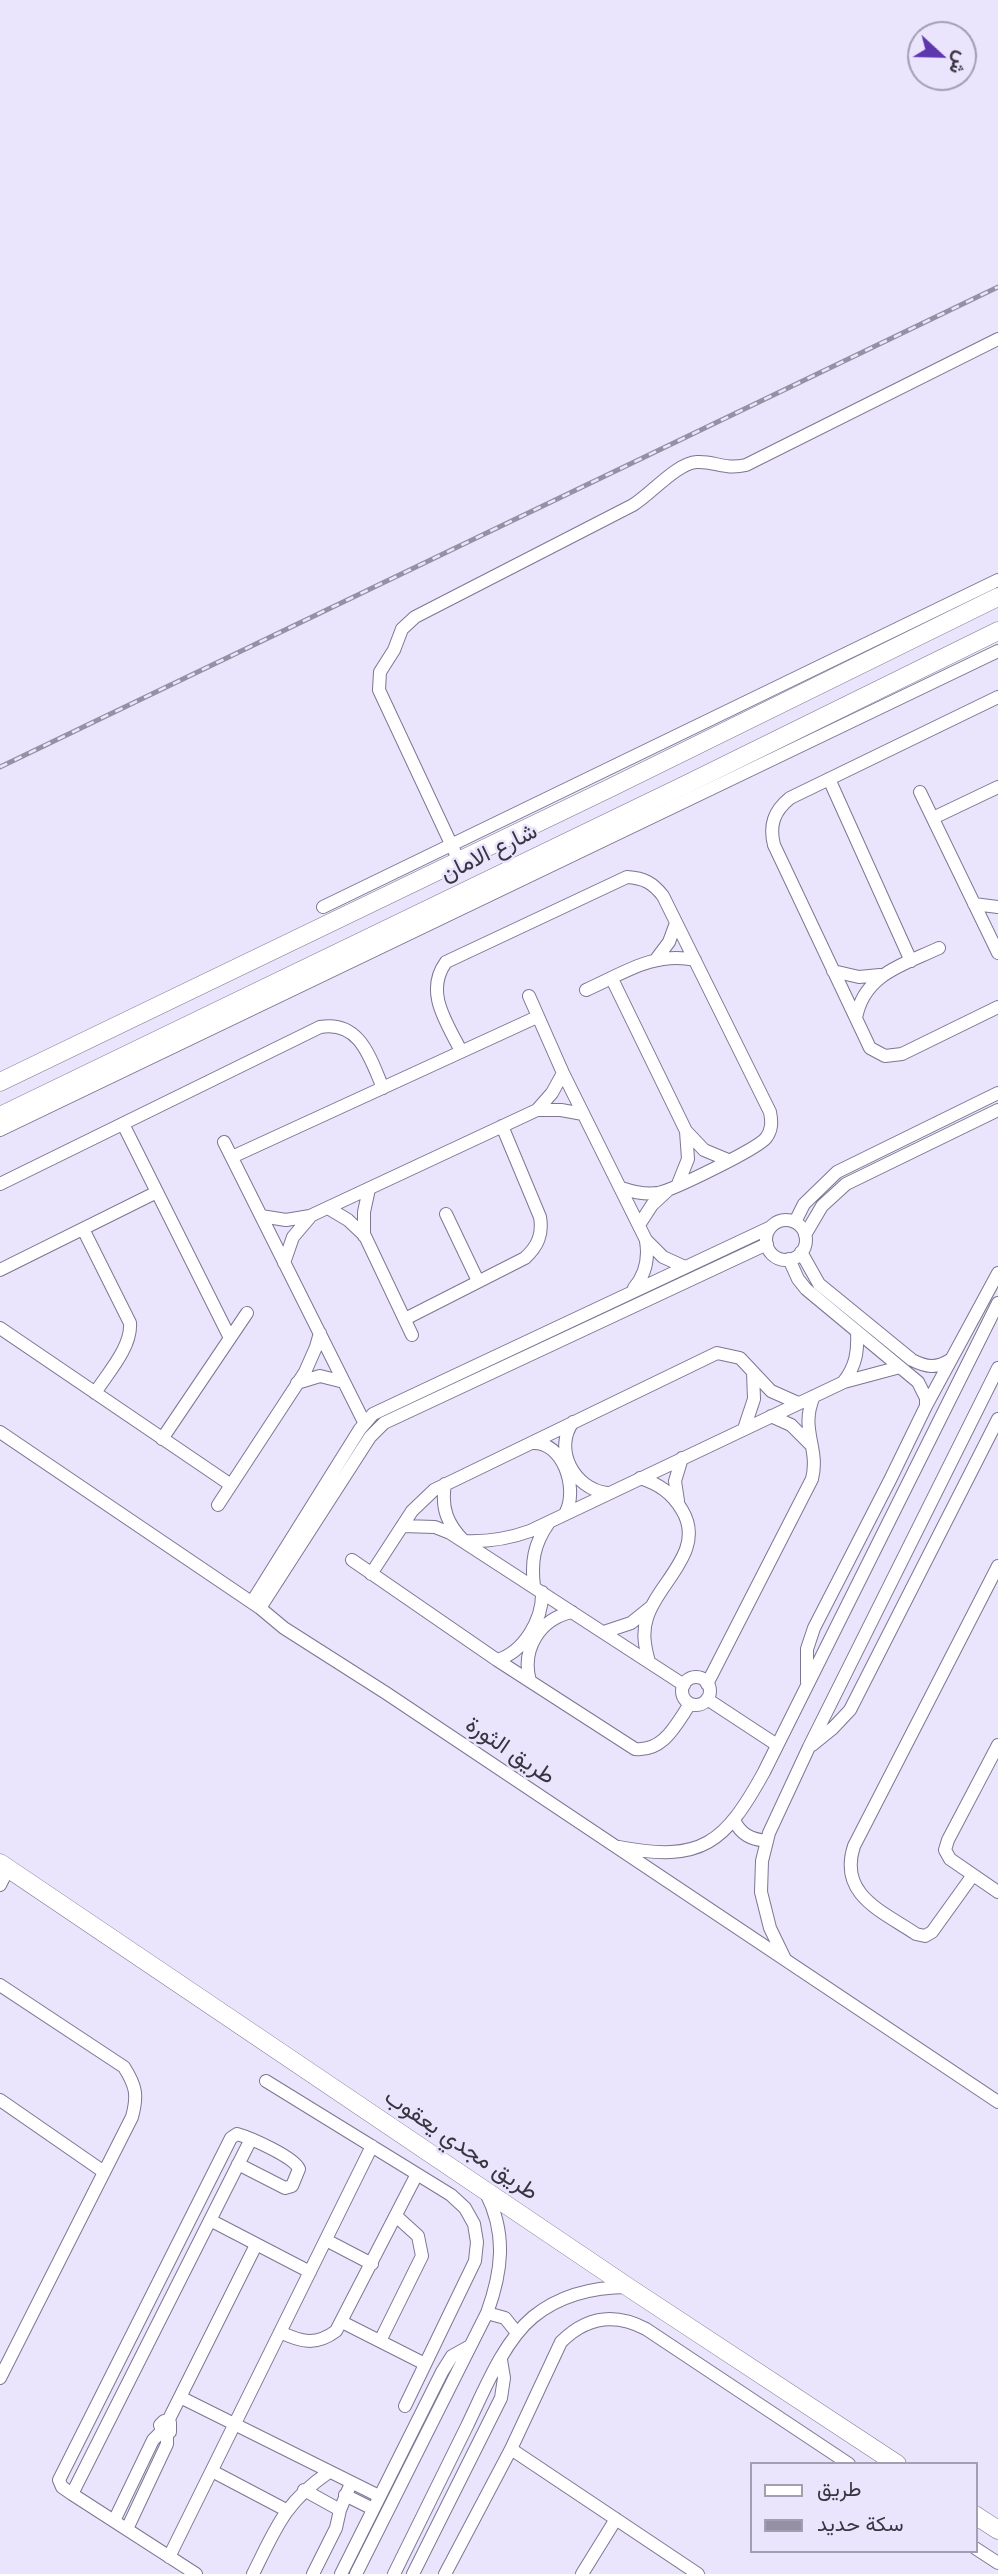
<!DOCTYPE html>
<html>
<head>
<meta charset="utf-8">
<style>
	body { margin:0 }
	#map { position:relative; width:998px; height:2574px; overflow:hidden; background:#ebe4fd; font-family:"Noto Sans",Vazirmatn,sans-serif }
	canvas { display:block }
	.legend { position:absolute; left:750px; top:2462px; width:228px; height:91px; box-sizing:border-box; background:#ebe4fd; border:2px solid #a39eb2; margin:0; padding:9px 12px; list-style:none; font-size:21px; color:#383541 }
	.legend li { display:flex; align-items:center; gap:14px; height:35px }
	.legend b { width:35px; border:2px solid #a39eb2 }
	.north { position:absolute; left:907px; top:21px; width:70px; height:70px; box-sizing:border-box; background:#ebe4fd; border:2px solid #a39eb2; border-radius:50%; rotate:112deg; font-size:19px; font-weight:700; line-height:28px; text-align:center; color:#383541 }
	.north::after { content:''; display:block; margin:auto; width:24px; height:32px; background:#5e37af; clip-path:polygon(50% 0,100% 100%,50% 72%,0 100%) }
</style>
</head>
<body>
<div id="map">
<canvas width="998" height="2574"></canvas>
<ul class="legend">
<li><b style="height:9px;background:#fff"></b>طريق</li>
<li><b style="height:9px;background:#9590a3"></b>سكة حديد</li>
</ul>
<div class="north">ش</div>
</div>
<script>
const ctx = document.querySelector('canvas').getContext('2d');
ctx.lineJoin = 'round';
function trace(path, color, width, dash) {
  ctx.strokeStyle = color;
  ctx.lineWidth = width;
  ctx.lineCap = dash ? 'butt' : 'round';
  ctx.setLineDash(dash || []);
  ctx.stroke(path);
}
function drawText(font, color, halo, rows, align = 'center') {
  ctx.font = font + ' "Noto Sans",Vazirmatn,sans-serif';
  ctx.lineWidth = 5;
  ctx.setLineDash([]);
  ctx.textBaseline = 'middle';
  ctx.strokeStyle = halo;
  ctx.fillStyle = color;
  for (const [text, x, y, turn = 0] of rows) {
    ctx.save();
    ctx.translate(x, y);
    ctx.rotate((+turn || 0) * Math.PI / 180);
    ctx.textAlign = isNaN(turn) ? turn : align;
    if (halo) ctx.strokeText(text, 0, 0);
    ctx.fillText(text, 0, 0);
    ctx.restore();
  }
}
const street = new Path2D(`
	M 998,697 L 790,798 C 774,811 769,825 774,845 L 870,1048 L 885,1056 L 902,1054 L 998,1007
	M 829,779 L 911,961
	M 920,792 L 998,953
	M 933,818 L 998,787
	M 459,861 L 379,690 L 380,672 L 394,650 L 402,629 L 415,617 L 633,505 C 652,493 677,463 697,462 C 715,461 724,470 746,465 L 998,339
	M 974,904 L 998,907
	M 323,907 L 998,580
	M 657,958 L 669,942 L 676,923
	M 833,971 L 859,977 L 880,975
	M 612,979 L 686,1131 L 704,1150 L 728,1160
	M 586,990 C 622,974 654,951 695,960
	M 529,996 L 563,1073 L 646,1240 L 663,1257 L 685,1267
	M 856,1018 C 864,974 903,965 939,948
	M 461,1051 C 447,1023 424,992 446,962 L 627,877 C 644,878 653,883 663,896 L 770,1112 C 772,1122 772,1130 766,1138 C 757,1149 673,1190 658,1193 C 645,1195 633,1192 621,1188
	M 537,1110 L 552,1093 L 563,1073
	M 123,1124 L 230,1338
	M 0,1130 L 998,651
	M 224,1142 L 364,1422
	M 232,1157 L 537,1017
	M 0,1184 L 320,1027 C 360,1020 370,1058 383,1088
	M 678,1184 L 688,1159 L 686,1131
	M 328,1208 L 348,1220 L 365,1236 L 412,1335
	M 446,1214 L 478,1281
	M 261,1216 L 286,1220 L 310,1216 L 537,1110 L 561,1110 L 583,1114
	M766 1240a20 20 0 1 1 40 0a20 20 0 1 1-40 0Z
	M 795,1222 L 804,1204 L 837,1172 L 998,1093
	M 639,1225 L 652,1205 L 667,1191
	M 83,1229 L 130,1323 C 132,1347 107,1374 95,1393
	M 805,1235 L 822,1206 L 846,1184 L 998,1110
	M 364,1236 L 364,1212 L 369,1189
	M 801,1252 L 819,1284 L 912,1360 C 926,1367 936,1369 950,1360
	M 789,1259 L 798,1279 L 806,1289 L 918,1382 L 926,1398 L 926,1406
	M 284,1263 L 293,1237 L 310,1217
	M 0,1270 L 157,1192
	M 634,1288 C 646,1274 649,1259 646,1241
	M 405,1319 L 525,1258 C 538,1246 543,1234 540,1217 L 502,1126
	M 0,1328 L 231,1485
	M 844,1381 C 856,1366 858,1351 857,1332
	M 297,1383 L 320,1376 L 344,1382
	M 771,1416 L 791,1425 L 810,1444
	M 573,1422 C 553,1449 574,1489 607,1493
	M 744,1429 L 754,1399 L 753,1372
	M 0,1432 L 260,1608 L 284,1628 L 386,1693 L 998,2102
	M 162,1439 L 247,1313
	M 532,1443 C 563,1441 578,1488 566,1512
	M 640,1478 C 659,1484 672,1493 682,1510 C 707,1551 657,1583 647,1618 C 642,1633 645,1647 649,1662
	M 445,1484 C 441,1508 447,1524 464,1541 C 488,1542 508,1539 530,1531 L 844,1382 L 900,1367
	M 678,1501 L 675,1481 L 682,1458
	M 218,1505 L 305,1372 L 316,1347 L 320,1333
	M 402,1526 L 435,1527 L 450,1533 L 684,1685
	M 352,1560 L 497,1660 L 635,1749 C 664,1752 676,1724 690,1704
	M 371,1574 L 412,1511 L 434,1490 L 717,1353 L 740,1358 L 771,1391 L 798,1403
	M 534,1586 C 531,1562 534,1544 548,1524
	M 252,1602 L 360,1429 L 373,1414 L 771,1227
	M 260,1608 L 370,1437 L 384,1423 L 767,1244
	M 604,1632 L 631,1623 L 651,1607
	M 497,1660 C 524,1652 543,1619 542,1592
	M682 1691a14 14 0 1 1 28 0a14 14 0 1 1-28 0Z
	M 530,1681 C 521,1649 540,1619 572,1612
	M 807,1682 L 807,1649 L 814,1628 L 891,1478 L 926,1406 L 998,1273
	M 707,1684 L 812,1479 C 820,1447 799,1430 814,1396
	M 707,1699 L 777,1745
	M 812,1745 L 833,1728 L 850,1710 L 998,1419
	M 998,1745 L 948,1840 L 945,1850 L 950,1859 L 998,1892
	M 734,1820 C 741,1835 751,1839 766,1841
	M 619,1847 C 702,1863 725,1843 764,1772 L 998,1303
	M 973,1875 L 932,1932 L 925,1936 L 916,1934 C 882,1911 838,1895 854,1846 L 998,1566
	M 0,1885 L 8,1869
	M 785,1959 L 770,1928 L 761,1892 L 762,1861 L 769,1833 L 809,1747 L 998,1368
	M 0,1985 L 124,2067 C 136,2086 138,2095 132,2117 L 0,2378
	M 266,2081 L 451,2195 L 465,2208 L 474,2224 L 477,2242 L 475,2261 L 405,2406
	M 0,2100 L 104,2172
	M 210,2220 L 310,2272
	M 326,2240 L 372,2264
	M 487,2313 L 505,2318 L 517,2333
	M 342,2322 L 425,2364
	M 280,2332 C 301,2342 316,2346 336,2331 L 417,2174
	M 380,2341 L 422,2256 L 418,2236 L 396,2216
	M 180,2397 L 379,2496
	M 168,2421 L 256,2245
	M 511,2449 L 698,2574
	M 212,2471 L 286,2510
	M 304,2490 L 340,2510
	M 72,2494 L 251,2139
	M 345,2495 L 373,2509
	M 114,2521 L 153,2440 L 162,2431 L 160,2425 L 164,2421 L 170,2423 L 170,2432 L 162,2431
	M 127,2529 L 167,2444 L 167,2433
	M 975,2548 L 998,2563
	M 169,2557 L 372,2146
	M 196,2574 L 72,2494 L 62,2487 L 59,2480 L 231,2138 L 237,2134 C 251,2138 294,2157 299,2169 L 292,2186 L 285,2188 L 238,2164
	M 253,2574 C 276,2528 284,2503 329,2472
	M 313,2574 L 336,2528 L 340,2510 L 351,2483
	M 341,2574 L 442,2372 L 452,2356 L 470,2346
	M 356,2574 L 487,2313 C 502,2272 507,2234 486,2193
	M 394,2574 C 418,2525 443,2475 467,2426 C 484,2391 503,2342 533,2317 C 560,2295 594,2287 628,2287
	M 413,2574 L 501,2398 L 504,2378 L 501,2360
	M 445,2574 L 511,2449 L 561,2342 C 586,2317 614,2312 646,2329 L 849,2464
	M 582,2574 L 616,2519`);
const secondary = new Path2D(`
	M 0,1082 L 610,788 L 998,597
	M 0,1116 L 683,786 L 998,631
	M 0,1863 L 628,2287 L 897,2464
	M 975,2515 L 998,2530`);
const rail = new Path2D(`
	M 0,767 L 998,287`);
const streetNames = [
	["شارع الامان",489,853,-26],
	["طريق الثورة",510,1751,34],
	["طريق مجدي يعقوب",461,2145,34]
];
trace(street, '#7e7692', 14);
trace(secondary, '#7e7692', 19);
trace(street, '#fff', 12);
trace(secondary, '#fff', 18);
trace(rail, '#9590a3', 5);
trace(rail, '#ebe4fd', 2.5, [8]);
drawText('23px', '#383541', '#ebe4fd', streetNames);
</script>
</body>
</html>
